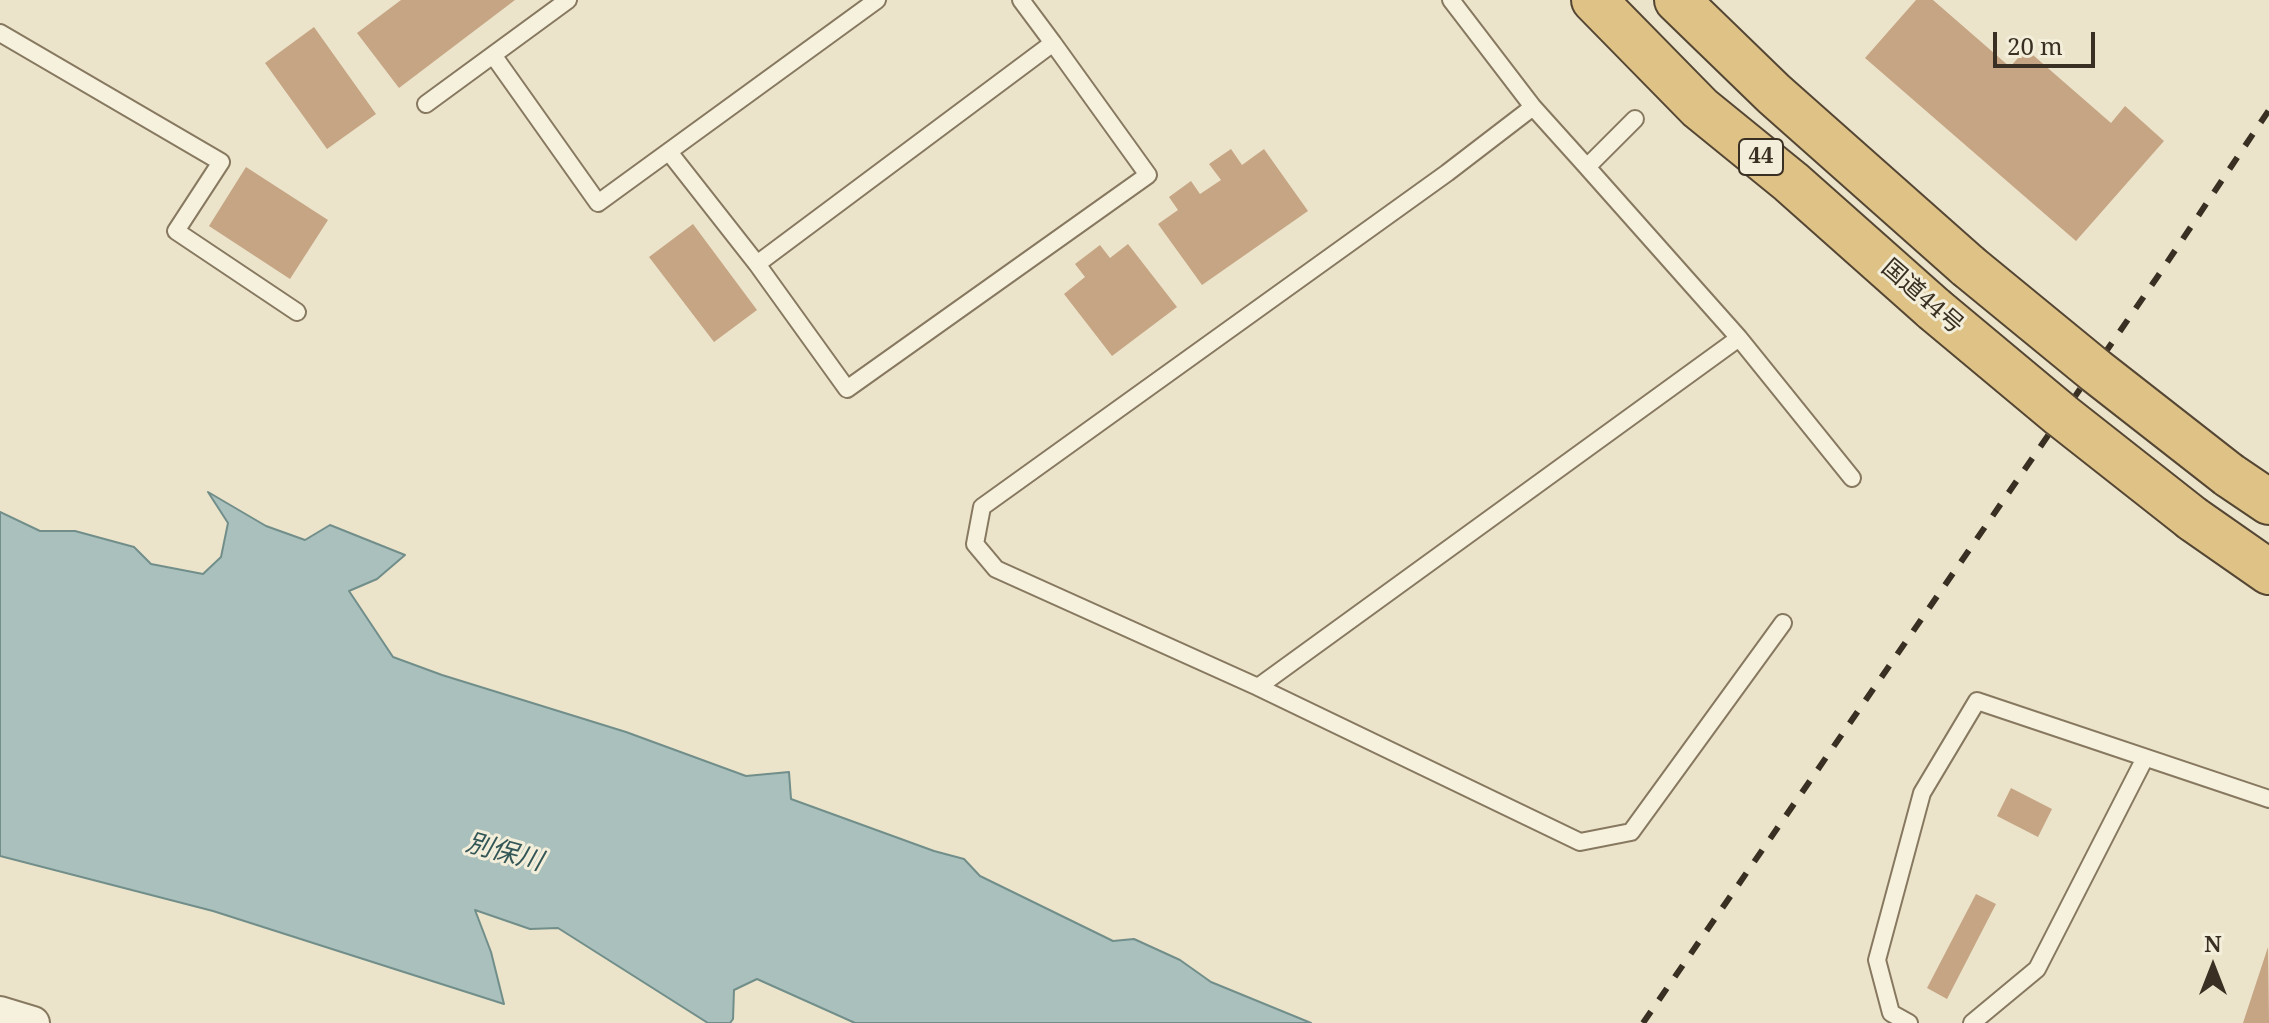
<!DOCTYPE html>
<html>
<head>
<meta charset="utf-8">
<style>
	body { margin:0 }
	#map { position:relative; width:2269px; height:1023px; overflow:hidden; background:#ebe4ca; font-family:"Noto Serif",serif }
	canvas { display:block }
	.north { position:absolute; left:2173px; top:927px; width:80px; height:80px; -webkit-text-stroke:6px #f3eed9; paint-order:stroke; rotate:0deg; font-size:22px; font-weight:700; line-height:32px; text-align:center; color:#392f22 }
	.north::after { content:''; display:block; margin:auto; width:28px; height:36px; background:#392f22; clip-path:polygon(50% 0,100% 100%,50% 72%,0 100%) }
	.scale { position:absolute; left:1993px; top:32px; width:102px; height:36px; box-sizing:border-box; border:4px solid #392f22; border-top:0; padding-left:10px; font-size:24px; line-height:28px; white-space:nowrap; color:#392f22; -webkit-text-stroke:6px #f3eed9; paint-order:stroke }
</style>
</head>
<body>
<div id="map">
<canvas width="2269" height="1023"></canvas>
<div class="north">N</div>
<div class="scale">20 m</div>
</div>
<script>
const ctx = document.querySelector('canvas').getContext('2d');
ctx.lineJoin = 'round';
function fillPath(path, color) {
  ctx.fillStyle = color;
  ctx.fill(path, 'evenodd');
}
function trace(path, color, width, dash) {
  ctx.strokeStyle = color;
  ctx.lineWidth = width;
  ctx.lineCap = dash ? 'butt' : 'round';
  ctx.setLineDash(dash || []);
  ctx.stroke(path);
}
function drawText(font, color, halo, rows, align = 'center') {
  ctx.font = font + ' "Noto Serif","Noto Sans JP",serif';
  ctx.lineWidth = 6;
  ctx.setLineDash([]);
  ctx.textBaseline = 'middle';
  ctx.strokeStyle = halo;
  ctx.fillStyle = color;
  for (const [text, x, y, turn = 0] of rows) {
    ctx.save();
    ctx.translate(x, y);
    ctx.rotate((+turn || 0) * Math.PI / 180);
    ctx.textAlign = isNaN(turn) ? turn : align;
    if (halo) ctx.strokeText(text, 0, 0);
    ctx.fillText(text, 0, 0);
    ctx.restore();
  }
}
const water = new Path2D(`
	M 208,492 L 266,526 L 305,540 L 330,525 L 405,555 L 377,579 L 349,591 L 393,657 L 442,675 L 626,732 L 746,776 L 789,772 L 791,799 L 934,851 L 964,859 L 980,876 L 1113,941 L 1134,939 L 1180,960 L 1211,982 L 1311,1023 L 855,1023 L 757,979 L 734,990 L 733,1019 L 730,1023 L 708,1023 L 558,928 L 530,929 L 475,910 L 491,952 L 504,1004 L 213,911 L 0,856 L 0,512 L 40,531 L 75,531 L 134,547 L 151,564 L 203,574 L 221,557 L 228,523 Z`);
const building = new Path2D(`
	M 401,0 L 515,0 L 399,88 L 357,33 Z
	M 1916,0 L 1933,0 L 2010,67 L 2026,49 L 2111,123 L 2125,106 L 2164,141 L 2076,241 L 1865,58 Z
	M 314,27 L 376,114 L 327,149 L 265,63 Z
	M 1231,149 L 1242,165 L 1264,149 L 1308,211 L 1202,285 L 1158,224 L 1178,210 L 1169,197 L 1191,181 L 1200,194 L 1221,180 L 1209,164 Z
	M 246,167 L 328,220 L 290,279 L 209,226 Z
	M 693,224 L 757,310 L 714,342 L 649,257 Z
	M 1128,244 L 1177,307 L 1112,356 L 1064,294 L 1085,277 L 1075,264 L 1100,245 L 1110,258 Z
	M 2011,788 L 2052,809 L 2038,837 L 1997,816 Z
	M 1976,894 L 1996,904 L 1947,999 L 1927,988 Z
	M 2268,947 L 2269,1023 L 2243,1023 Z`);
const service = new Path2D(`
	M 1451,0 L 1533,107 L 1587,167 L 1635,119
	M 0,33 L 221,162 L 176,231 L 297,312
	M 493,55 L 598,203 L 877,0
	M 426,104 L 568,0
	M 1533,107 L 1447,173 L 982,507 L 975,544 L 996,569 L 1258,687 L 1580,842 L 1631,832 L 1783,623
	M 669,152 L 757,264 L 1053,43 L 1021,0
	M 1587,167 L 1739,338 L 1852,478
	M 757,264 L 847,389 L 1148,175 L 1053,43
	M 1258,687 L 1739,338
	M 1909,1023 L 1891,1013 L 1877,960 L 1922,793 L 1977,701 L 2269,799
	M 1972,1023 L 2037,969 L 2145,758`);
const minor = new Path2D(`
	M 0,1013 L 33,1023`);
const trunk = new Path2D(`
	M 1594,0 L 1700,108 L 1791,182 L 1934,309
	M 1677,0 L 1774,94 L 1968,266
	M 2229,475 L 2269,502
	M 2193,519 L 2269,572`);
const rail = new Path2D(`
	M 1643,1023 L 2158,276 L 2269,110`);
const trunkBridge = new Path2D(`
	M 1968,266 L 2096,371 L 2229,475
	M 1934,309 L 2061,415 L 2193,519`);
const shields = [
	[1761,157,44]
];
const shieldNames = [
	["44",1761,157]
];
const streetNames = [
	["国道44号",1922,297,41]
];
const waterNames = [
	["別保川",504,853,15]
];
fillPath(water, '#aac0bc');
trace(water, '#718e8a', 2);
fillPath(building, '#c6a584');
trace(service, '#877860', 20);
trace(minor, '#877860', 36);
trace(trunk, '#554634', 48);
trace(service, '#f6f1dd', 16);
trace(minor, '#f6f1dd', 32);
trace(trunk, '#dec286', 44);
trace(rail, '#392f22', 6, [14, 14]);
trace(trunkBridge, '#554634', 48, []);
trace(trunkBridge, '#dec286', 44);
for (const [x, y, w] of shields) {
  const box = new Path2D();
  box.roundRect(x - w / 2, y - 18, w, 36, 6);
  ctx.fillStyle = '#f3eed9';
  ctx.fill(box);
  trace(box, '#392f22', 2);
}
drawText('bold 22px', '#392f22', null, shieldNames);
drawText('24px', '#392f22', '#f3eed9', streetNames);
drawText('italic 26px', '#335657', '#f3eed9', waterNames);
</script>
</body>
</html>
